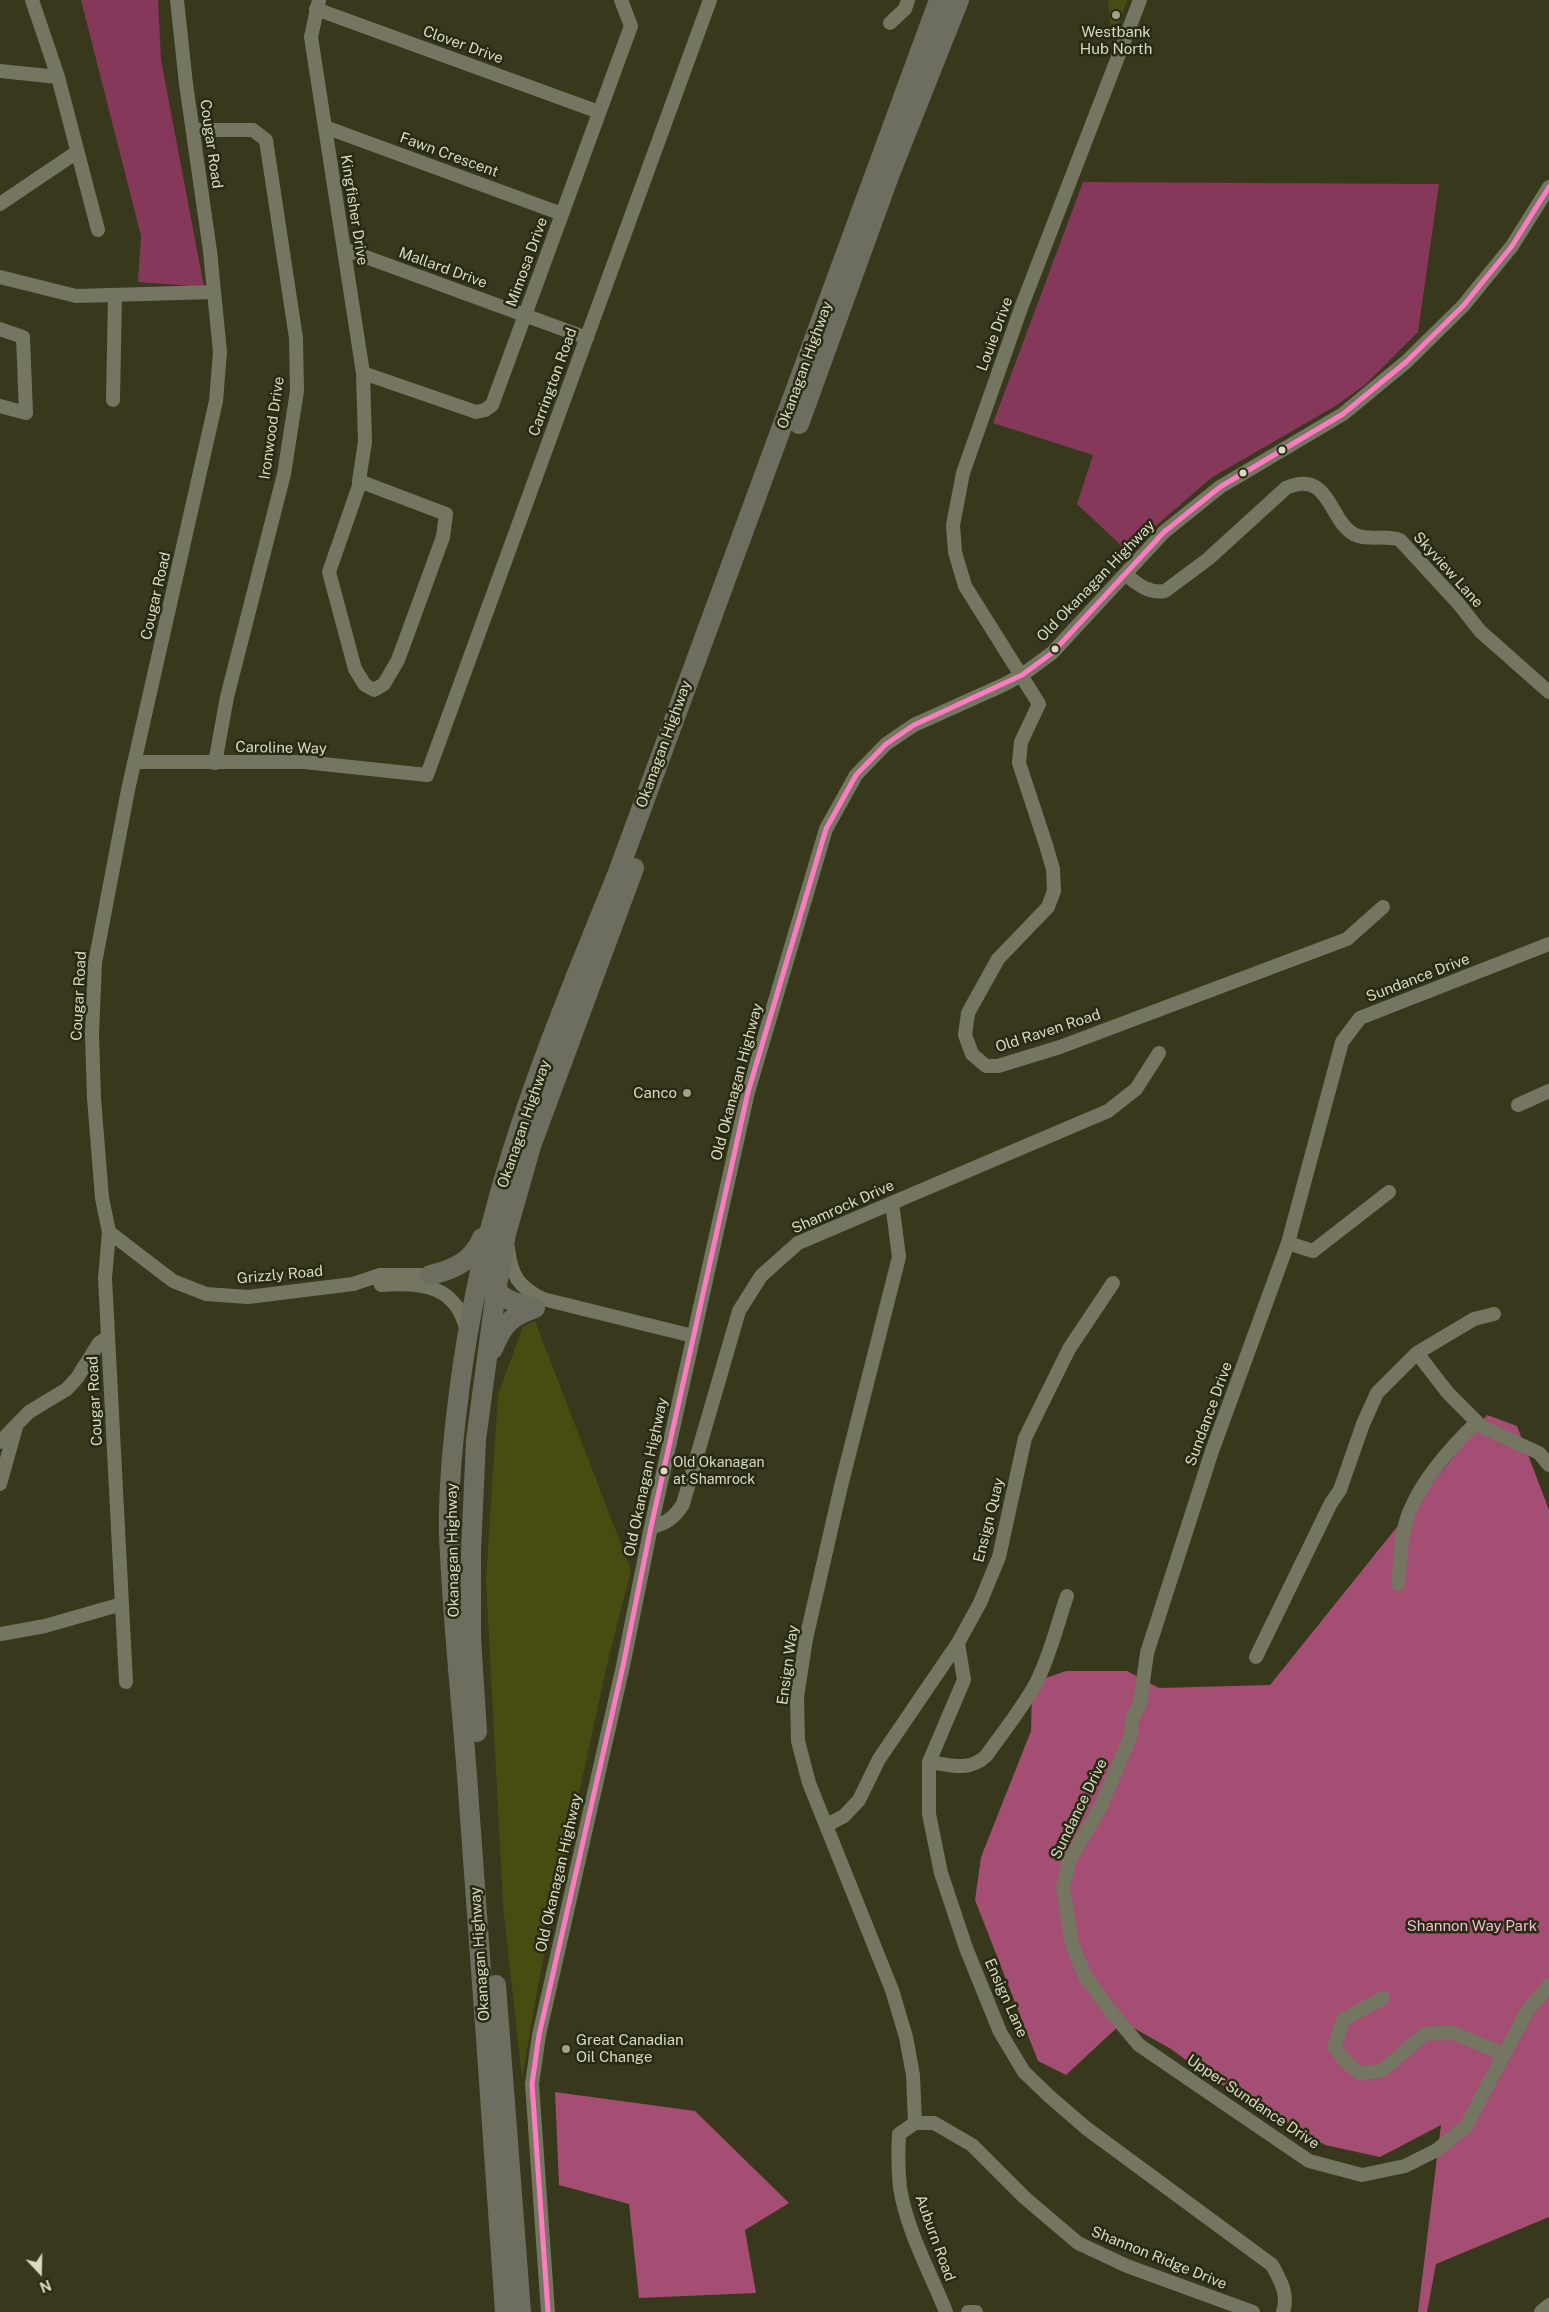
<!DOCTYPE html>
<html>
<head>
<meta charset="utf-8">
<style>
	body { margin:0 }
	#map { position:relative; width:1549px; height:2312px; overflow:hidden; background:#37381c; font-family:"Public Sans",sans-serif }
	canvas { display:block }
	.north { position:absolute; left:15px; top:2247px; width:50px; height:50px; -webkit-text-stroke:4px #282a14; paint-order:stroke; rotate:159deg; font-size:14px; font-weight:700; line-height:20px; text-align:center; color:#d8dbc0 }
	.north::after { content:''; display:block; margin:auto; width:18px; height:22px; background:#d8dbc0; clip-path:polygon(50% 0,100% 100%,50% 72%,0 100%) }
</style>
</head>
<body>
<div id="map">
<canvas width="1549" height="2312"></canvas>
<div class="north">N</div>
</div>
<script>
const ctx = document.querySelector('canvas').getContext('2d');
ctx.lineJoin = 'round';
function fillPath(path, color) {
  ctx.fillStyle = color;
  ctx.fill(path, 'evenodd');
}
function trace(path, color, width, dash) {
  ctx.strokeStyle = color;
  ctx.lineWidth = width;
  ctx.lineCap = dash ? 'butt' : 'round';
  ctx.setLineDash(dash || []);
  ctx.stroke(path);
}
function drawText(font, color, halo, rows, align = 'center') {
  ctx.font = font + ' "Public Sans",sans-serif';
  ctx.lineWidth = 5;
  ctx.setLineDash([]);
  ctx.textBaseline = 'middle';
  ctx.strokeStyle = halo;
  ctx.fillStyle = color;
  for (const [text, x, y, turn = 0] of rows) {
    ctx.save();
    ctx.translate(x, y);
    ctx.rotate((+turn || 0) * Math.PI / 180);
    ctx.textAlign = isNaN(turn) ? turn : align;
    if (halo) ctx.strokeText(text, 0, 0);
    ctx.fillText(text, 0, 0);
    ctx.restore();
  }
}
const built = new Path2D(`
	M 1108,0 L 1127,0 L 1116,32 L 1111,31 Z
	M 535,1321 L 631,1570 L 606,1669 L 540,1974 L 522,2078 L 503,1905 L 486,1580 L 498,1395 L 523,1326 Z`);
const green = new Path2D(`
	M 81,0 L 158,0 L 161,60 L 204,287 L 138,282 L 141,236 Z
	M 1083,182 L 1439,184 L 1418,332 L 1366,384 L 1337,405 L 1211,478 L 1127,551 L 1077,504 L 1093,455 L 993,423 Z`);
const forest = new Path2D(`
	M 1487,1415 L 1517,1426 L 1549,1510 L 1549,2217 L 1436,2264 L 1427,2312 L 1418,2312 L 1441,2125 L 1380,2157 L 1325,2145 L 1206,2075 L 1171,2049 L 1123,2022 L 1066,2075 L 1038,2061 L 975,1900 L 981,1857 L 1031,1731 L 1032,1689 L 1037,1681 L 1066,1671 L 1127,1671 L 1159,1688 L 1270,1685 Z
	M 555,2092 L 695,2111 L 789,2203 L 745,2230 L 756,2293 L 639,2298 L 629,2204 L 559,2185 Z`);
const minor = new Path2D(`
	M 32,0 L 58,77 L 98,230
	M 319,0 L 311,37 L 363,373 L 365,442 L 359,481 L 446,514 L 443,537 L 398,660 L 384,684 L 374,690 L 365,685 L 355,669 L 329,572 L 360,483
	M 1140,0 L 1021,308 L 963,473 L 953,525 L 955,552 L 965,586 L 1039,704 L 1021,742 L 1019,763 L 1046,845 L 1053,869 L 1054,891 L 1048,907 L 998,959 L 968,1013 L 965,1035 L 972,1054 L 986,1066 L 998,1066 L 1060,1047 L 1347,939 L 1383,907
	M 316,9 L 599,112
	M 890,23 L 905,9 L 908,0
	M 0,71 L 58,77
	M 325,127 L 562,214
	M 193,130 L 253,130 L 266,140 L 296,338 L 297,391 L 284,474 L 227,697 L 215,763
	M 0,204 L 77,152
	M 344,249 L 587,338
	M 0,277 L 76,296 L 214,292
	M 0,329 L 23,337 L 26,413 L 0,406
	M 363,373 L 476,412 L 485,410 L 492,405 L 631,26 L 621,0
	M 113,400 L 115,295
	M 1125,574 C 1138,584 1148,594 1165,591 L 1208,559 L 1286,488 C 1332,468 1328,525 1358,536 C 1371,540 1386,535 1400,540 L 1458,603 L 1480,631 L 1549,692
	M 134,762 L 304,762 L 427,775 L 710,0
	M 1549,944 L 1360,1018 L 1342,1042 L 1288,1243 L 1212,1451 L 1147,1653 L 1140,1703 L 1132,1719 L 1131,1735 L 1100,1808 L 1069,1861 L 1063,1887 L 1072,1944 L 1085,1976 L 1108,2008 L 1139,2045 L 1309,2161 L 1362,2175 L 1405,2166 L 1437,2150 L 1466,2126 L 1527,2011 L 1549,1985
	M 1518,1105 L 1549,1091
	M 892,1203 L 899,1257 L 841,1486 L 806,1639 L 797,1697 L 798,1741 L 809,1783 L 892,1990 L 906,2037 L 913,2075 L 915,2123
	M 109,1232 L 173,1281 L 206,1294 L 248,1297 L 353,1284 L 380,1275 L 430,1275
	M 1288,1243 L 1313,1251 L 1389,1192
	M 508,1248 C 511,1275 518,1287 543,1299 L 693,1336
	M 381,1285 C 422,1282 457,1285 467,1332
	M 1417,1353 L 1448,1393 L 1482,1427 L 1539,1453 L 1549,1465
	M 0,1442 L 29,1412 L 67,1389 L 77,1378 L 99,1343 L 108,1337
	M 0,1484 L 16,1427
	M 651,1527 C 666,1524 675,1517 683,1504 L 739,1311 L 761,1276 L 798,1243 L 1108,1111 L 1136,1089 L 1159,1053
	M 1398,1584 C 1401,1559 1400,1531 1411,1508 C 1425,1476 1452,1446 1477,1422
	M 1,1634 L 45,1626 L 122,1604
	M 958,1643 L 964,1680 L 929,1762 L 929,1814 L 941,1873 L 966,1948 L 1000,2032 L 1024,2072 L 1049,2096 L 1086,2128 L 1272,2265 C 1280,2280 1289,2294 1283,2312
	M 1256,1657 L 1331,1503 L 1340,1490 L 1363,1424 L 1377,1393 L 1417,1353 L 1474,1319 L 1494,1314
	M 126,1682 L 105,1278 L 109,1232 L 102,1198 L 94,1098 L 92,1034 L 95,963 L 128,790 L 216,401 L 220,352 L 210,251 L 186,84 L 177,0
	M 929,1762 C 950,1765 969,1772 986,1756 C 1003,1732 1022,1709 1036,1683 C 1050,1656 1057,1625 1067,1596
	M 827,1825 L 844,1816 L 859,1800 L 879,1759 L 958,1643 L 980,1603 L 999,1557 L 1025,1438 L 1069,1349 L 1113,1283
	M 1383,1998 L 1344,2019 L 1334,2046 L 1344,2060 L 1359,2073 L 1381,2071 L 1425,2034 L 1450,2032 L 1504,2054
	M 915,2123 L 934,2123 L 972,2145 L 1025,2198 L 1078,2243 L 1127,2266 L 1253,2312
	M 915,2123 L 899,2134 C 898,2152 898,2170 900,2188 C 907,2231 930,2272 946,2312
	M 548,2312 L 532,2084 L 539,2035 L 623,1666 L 651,1527 L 748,1092 L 826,829 L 856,775 L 886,744 L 914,725 L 1003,685 L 1022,675 L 1052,653 L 1164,532 L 1220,487 L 1343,414 L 1406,362 L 1463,306 L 1512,246 L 1549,187
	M 968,2312 L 976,2312
	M 1541,2312 L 1549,2305`);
const highway = new Path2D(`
	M 799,424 L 889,176 L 959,0
	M 430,1275 C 453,1270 473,1261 482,1238
	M 491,1282 C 501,1301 516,1303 535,1308
	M 493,1349 C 503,1324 510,1317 535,1308
	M 477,1732 L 471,1637 L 471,1551 L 476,1440 L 496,1291 L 506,1234 L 531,1146 L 634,868
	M 496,1985 L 521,2312
	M 505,2312 C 493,2133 480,1955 467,1776 C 461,1695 452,1615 449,1534 C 448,1492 452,1450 457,1409 C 465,1338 479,1268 498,1200 C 528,1089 574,981 617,875 L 939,0`);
const bus1 = new Path2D(`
	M 548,2312 L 532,2084 L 539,2035 L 623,1666 L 651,1527 L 748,1092 L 826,829 L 856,775 L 886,744 L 914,725 L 1022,675 L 1052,653 L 1164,532 L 1220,487 L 1343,414 L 1406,362 L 1463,306 L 1512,246 L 1549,187`);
const markers = [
	[1116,15,5,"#a0a287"],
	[1282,450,4.5,"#d8dbc0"],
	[1243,473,4.5,"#d8dbc0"],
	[1055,649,4.5,"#d8dbc0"],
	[687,1093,5,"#a0a287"],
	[664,1471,4.5,"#d8dbc0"],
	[566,2049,5,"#a0a287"]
];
const busNames = [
	["Old Okanagan",673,1463],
	["at Shamrock",673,1480]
];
const poiNames = [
	["Westbank",1116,32],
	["Hub North",1116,49],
	["Canco",677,1093,"right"],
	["Great Canadian",576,2040,"left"],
	["Oil Change",576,2057,"left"]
];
const streetNames = [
	["Clover Drive",463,45,20],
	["Cougar Road",211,144,82],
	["Fawn Crescent",449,155,20],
	["Kingfisher Drive",354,210,81],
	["Mimosa Drive",527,262,-70],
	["Mallard Drive",443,268,20],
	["Louie Drive",995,334,-70],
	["Okanagan Highway",805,365,-70],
	["Carrington Road",553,382,-70],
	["Ironwood Drive",272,428,-82],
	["Skyview Lane",1448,570,48],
	["Old Okanagan Highway",1096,581,-46],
	["Cougar Road",156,596,-77],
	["Okanagan Highway",664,744,-70],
	["Caroline Way",281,748,1],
	["Sundance Drive",1418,978,-21],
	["Cougar Road",79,996,-87],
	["Old Raven Road",1048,1031,-18],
	["Old Okanagan Highway",737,1082,-75],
	["Okanagan Highway",524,1124,-71],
	["Shamrock Drive",843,1207,-24],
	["Grizzly Road",280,1275,-5],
	["Cougar Road",95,1401,-93],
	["Sundance Drive",1209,1414,-70],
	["Old Okanagan Highway",646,1477,-78],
	["Ensign Quay",989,1520,-76],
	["Okanagan Highway",453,1550,-91],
	["Ensign Way",788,1665,-82],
	["Sundance Drive",1079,1809,-64],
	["Old Okanagan Highway",559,1873,-77],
	["Okanagan Highway",480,1954,-94],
	["Ensign Lane",1006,1998,66],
	["Upper Sundance Drive",1253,2102,34],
	["Auburn Road",935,2238,70],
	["Shannon Ridge Drive",1159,2258,22]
];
const parkNames = [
	["Shannon Way Park",1472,1926]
];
fillPath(built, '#484c10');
fillPath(green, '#86385a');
fillPath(forest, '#a34e72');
trace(minor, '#747662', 14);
trace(highway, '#6d6d60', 20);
trace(bus1, '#fe7ac1', 5);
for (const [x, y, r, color] of markers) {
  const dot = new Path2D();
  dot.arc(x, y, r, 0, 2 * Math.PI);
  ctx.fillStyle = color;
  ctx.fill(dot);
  trace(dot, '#282a14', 2);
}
drawText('14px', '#d8dbc0', '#282a14', busNames, 'left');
drawText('15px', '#d8dbc0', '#282a14', poiNames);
drawText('15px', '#d8dbc0', '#282a14', streetNames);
drawText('15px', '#f2bcd2', '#282a14', parkNames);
</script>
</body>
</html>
